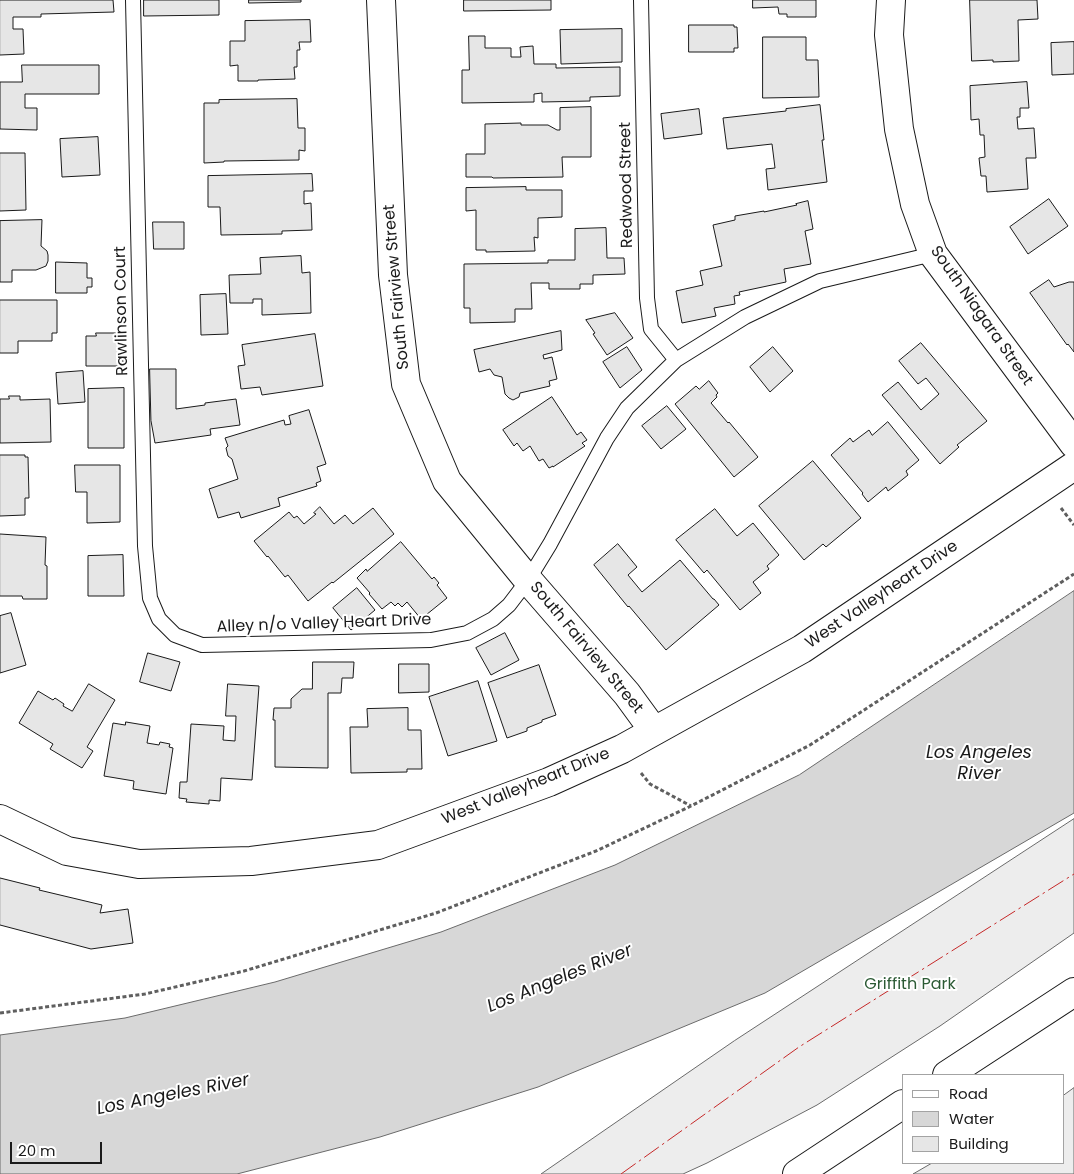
<!DOCTYPE html>
<html>
<head>
<meta charset="utf-8">
<style>
	body { margin:0 }
	#map { position:relative; width:1074px; height:1174px; overflow:hidden; background:#fff; font-family:Poppins,sans-serif }
	canvas { display:block }
	.legend { position:absolute; left:902px; top:1074px; width:162px; height:90px; box-sizing:border-box; background:#fff; border:1px solid #a3a3a3; margin:0; padding:6px 9px; list-style:none; font-size:15px; color:#1a1a1a }
	.legend li { display:flex; align-items:center; gap:10px; height:25px }
	.legend b { width:25px; border:1px solid #a3a3a3 }
	.scale { position:absolute; left:10px; top:1142px; width:92px; height:22px; box-sizing:border-box; border:2px solid #1a1a1a; border-top:0; padding-left:6px; font-size:15px; line-height:18px; white-space:nowrap; color:#1a1a1a; -webkit-text-stroke:4px #fff; paint-order:stroke }
</style>
</head>
<body>
<div id="map">
<canvas width="1074" height="1174"></canvas>
<ul class="legend">
<li><b style="height:6px;background:#fff"></b>Road</li>
<li><b style="height:14px;background:#d7d7d7"></b>Water</li>
<li><b style="height:14px;background:#e6e6e6"></b>Building</li>
</ul>
<div class="scale">20 m</div>
</div>
<script>
const ctx = document.querySelector('canvas').getContext('2d');
ctx.lineJoin = 'round';
function fillPath(path, color) {
  ctx.fillStyle = color;
  ctx.fill(path, 'evenodd');
}
function trace(path, color, width, dash) {
  ctx.strokeStyle = color;
  ctx.lineWidth = width;
  ctx.lineCap = dash ? 'butt' : 'round';
  ctx.setLineDash(dash || []);
  ctx.stroke(path);
}
function drawText(font, color, halo, rows, align = 'center') {
  ctx.font = font + ' Poppins,sans-serif';
  ctx.lineWidth = 4;
  ctx.setLineDash([]);
  ctx.textBaseline = 'middle';
  ctx.strokeStyle = halo;
  ctx.fillStyle = color;
  for (const [text, x, y, turn = 0] of rows) {
    ctx.save();
    ctx.translate(x, y);
    ctx.rotate((+turn || 0) * Math.PI / 180);
    ctx.textAlign = isNaN(turn) ? turn : align;
    if (halo) ctx.strokeText(text, 0, 0);
    ctx.fillText(text, 0, 0);
    ctx.restore();
  }
}
const built = new Path2D(`
	M 1074,819 L 1074,933 L 940,1026 L 817,1105 L 707,1163 L 683,1174 L 541,1174 L 734,1041 Z
	M 1074,1088 L 1074,1174 L 913,1174 L 932,1163 L 1063,1163 L 1063,1096 Z`);
const water = new Path2D(`
	M 1074,591 L 1074,813 L 765,993 L 538,1087 L 380,1137 L 237,1174 L 0,1174 L 0,1035 L 125,1018 L 275,982 L 441,932 L 615,865 L 799,775 Z`);
const building = new Path2D(`
	M 0,0 L 113,0 L 114,12 L 41,14 L 41,17 L 13,17 L 13,29 L 23,29 L 24,54 L 0,55 Z
	M 144,0 L 219,0 L 219,15 L 144,16 Z
	M 249,0 L 301,0 L 301,2 L 249,3 Z
	M 464,0 L 551,0 L 551,10 L 464,11 Z
	M 753,0 L 816,0 L 816,17 L 787,17 L 787,14 L 779,14 L 778,7 L 753,8 Z
	M 970,0 L 1037,0 L 1038,19 L 1018,20 L 1019,61 L 993,62 L 993,60 L 972,61 Z
	M 310,20 L 311,42 L 299,42 L 300,50 L 297,50 L 297,67 L 294,67 L 295,79 L 258,80 L 258,81 L 238,81 L 238,65 L 230,66 L 230,41 L 245,41 L 245,21 Z
	M 689,25 L 734,25 L 734,27 L 737,27 L 738,48 L 734,48 L 734,52 L 689,52 Z
	M 622,29 L 622,62 L 561,64 L 560,30 Z
	M 469,36 L 485,36 L 485,48 L 511,48 L 511,57 L 521,57 L 520,47 L 533,46 L 534,64 L 556,64 L 556,68 L 620,67 L 620,96 L 590,97 L 590,101 L 542,102 L 542,93 L 534,94 L 534,102 L 462,103 L 462,70 L 469,70 Z
	M 763,37 L 806,37 L 806,60 L 818,60 L 819,97 L 763,98 Z
	M 1074,42 L 1074,74 L 1052,75 L 1051,43 Z
	M 22,65 L 99,65 L 99,94 L 25,94 L 25,108 L 37,108 L 37,130 L 0,129 L 0,82 L 22,82 Z
	M 1027,82 L 1029,108 L 1020,108 L 1020,117 L 1017,117 L 1018,129 L 1034,128 L 1036,158 L 1026,158 L 1028,189 L 987,192 L 986,176 L 981,176 L 979,158 L 985,157 L 984,135 L 980,135 L 979,119 L 971,120 L 970,86 Z
	M 297,99 L 298,128 L 305,128 L 305,151 L 299,150 L 299,160 L 224,161 L 224,162 L 204,163 L 204,103 L 219,103 L 219,100 Z
	M 820,105 L 824,140 L 822,140 L 827,182 L 768,190 L 766,169 L 775,168 L 772,144 L 727,149 L 723,118 L 786,111 L 786,109 Z
	M 591,107 L 591,157 L 562,157 L 563,177 L 493,178 L 492,177 L 466,177 L 466,154 L 485,154 L 485,124 L 521,123 L 521,125 L 548,125 L 557,130 L 560,130 L 560,108 Z
	M 699,109 L 702,134 L 664,139 L 661,114 Z
	M 98,137 L 100,175 L 62,177 L 60,139 Z
	M 0,153 L 25,153 L 26,210 L 0,211 Z
	M 312,174 L 313,191 L 304,191 L 304,204 L 311,203 L 312,230 L 282,231 L 282,234 L 221,235 L 220,207 L 208,207 L 208,176 Z
	M 526,187 L 526,190 L 562,190 L 562,217 L 538,218 L 538,238 L 534,237 L 535,251 L 486,252 L 486,250 L 476,250 L 476,210 L 466,211 L 466,188 Z
	M 1049,199 L 1068,226 L 1028,254 L 1010,227 Z
	M 808,201 L 813,229 L 805,231 L 811,264 L 784,269 L 786,282 L 739,292 L 740,295 L 734,296 L 735,304 L 714,308 L 716,316 L 682,323 L 676,291 L 703,285 L 700,271 L 722,266 L 713,225 L 735,220 L 735,216 L 764,211 L 764,212 L 797,205 L 796,204 Z
	M 42,220 L 41,246 L 47,251 L 48,255 L 48,261 L 46,266 L 36,270 L 12,270 L 12,282 L 0,282 L 0,221 Z
	M 153,222 L 184,222 L 184,249 L 154,249 Z
	M 606,228 L 607,258 L 624,258 L 625,274 L 593,275 L 593,284 L 580,284 L 580,289 L 549,289 L 549,283 L 531,283 L 532,309 L 515,309 L 515,322 L 470,323 L 470,308 L 464,308 L 464,264 L 548,263 L 548,260 L 575,260 L 575,229 Z
	M 301,256 L 302,273 L 310,272 L 311,313 L 262,315 L 262,299 L 253,299 L 253,303 L 230,303 L 229,275 L 261,274 L 260,258 Z
	M 56,262 L 87,263 L 87,278 L 92,278 L 92,287 L 87,287 L 87,293 L 56,293 Z
	M 1049,280 L 1054,287 L 1069,282 L 1074,282 L 1074,352 L 1068,344 L 1067,345 L 1030,293 Z
	M 226,294 L 228,334 L 201,335 L 200,295 Z
	M 0,300 L 57,300 L 57,333 L 52,333 L 52,341 L 18,341 L 18,353 L 0,353 Z
	M 615,313 L 633,338 L 607,355 L 593,334 L 595,333 L 586,320 Z
	M 561,331 L 562,350 L 543,355 L 544,359 L 552,357 L 557,379 L 549,381 L 550,386 L 520,393 L 519,397 L 513,400 L 509,398 L 505,394 L 502,377 L 494,375 L 490,369 L 479,372 L 474,350 Z
	M 96,333 L 123,333 L 123,366 L 86,366 L 86,336 L 96,336 Z
	M 315,334 L 323,386 L 262,395 L 260,387 L 241,389 L 238,366 L 245,365 L 242,345 Z
	M 921,343 L 987,421 L 957,445 L 959,447 L 940,464 L 882,395 L 898,382 L 921,410 L 939,394 L 926,378 L 918,384 L 899,361 Z
	M 627,347 L 642,370 L 620,388 L 603,362 Z
	M 773,347 L 793,371 L 770,392 L 750,367 Z
	M 150,369 L 176,369 L 176,409 L 205,405 L 205,403 L 236,399 L 240,425 L 210,429 L 211,435 L 155,443 L 151,421 Z
	M 83,371 L 85,402 L 58,404 L 56,373 Z
	M 709,381 L 718,393 L 716,395 L 717,397 L 711,403 L 728,423 L 729,422 L 758,457 L 734,477 L 675,404 L 696,386 L 699,389 Z
	M 124,388 L 124,448 L 88,448 L 88,389 Z
	M 9,396 L 20,396 L 20,400 L 50,399 L 51,442 L 0,443 L 0,399 L 9,399 Z
	M 552,397 L 577,435 L 581,432 L 587,440 L 582,443 L 585,446 L 553,467 L 553,466 L 549,468 L 543,459 L 539,461 L 530,446 L 523,451 L 517,443 L 514,446 L 503,430 Z
	M 667,406 L 686,429 L 661,449 L 642,426 Z
	M 309,410 L 326,464 L 317,467 L 321,481 L 316,483 L 317,486 L 278,498 L 280,506 L 241,518 L 239,512 L 218,518 L 209,489 L 238,479 L 232,459 L 228,456 L 226,448 L 228,446 L 225,438 L 284,420 L 285,425 L 291,424 L 289,416 Z
	M 888,422 L 919,460 L 906,471 L 908,475 L 888,491 L 886,487 L 868,502 L 862,494 L 863,493 L 831,455 L 850,438 L 853,442 L 869,430 L 872,435 Z
	M 0,455 L 25,455 L 25,457 L 28,457 L 29,498 L 25,498 L 25,515 L 0,516 Z
	M 813,461 L 861,518 L 826,547 L 823,544 L 804,560 L 759,506 Z
	M 75,465 L 120,465 L 120,522 L 87,523 L 87,492 L 76,492 Z
	M 320,507 L 334,524 L 345,515 L 353,524 L 373,508 L 394,534 L 333,583 L 332,582 L 308,601 L 288,575 L 285,577 L 268,556 L 267,557 L 254,541 L 289,512 L 294,518 L 297,516 L 304,524 L 316,514 L 314,513 Z
	M 715,509 L 737,536 L 753,523 L 779,555 L 767,566 L 769,569 L 753,582 L 761,593 L 740,610 L 707,570 L 704,573 L 676,540 Z
	M 0,534 L 46,537 L 45,565 L 47,566 L 47,599 L 23,599 L 22,596 L 0,596 Z
	M 401,542 L 432,579 L 434,577 L 439,583 L 437,585 L 447,598 L 421,619 L 407,602 L 402,607 L 398,603 L 395,606 L 391,602 L 382,609 L 369,594 L 370,593 L 357,578 L 366,569 L 367,571 Z
	M 618,544 L 637,567 L 628,575 L 642,592 L 680,560 L 713,599 L 714,599 L 719,605 L 666,650 L 629,606 L 628,607 L 594,565 Z
	M 123,555 L 124,596 L 88,596 L 88,556 Z
	M 357,588 L 375,610 L 351,630 L 333,608 Z
	M 11,613 L 26,665 L 0,673 L 0,616 Z
	M 505,633 L 519,660 L 491,675 L 476,648 Z
	M 148,653 L 180,662 L 171,691 L 140,682 Z
	M 313,662 L 354,662 L 353,678 L 342,678 L 341,693 L 328,693 L 328,768 L 275,767 L 275,720 L 273,720 L 274,708 L 291,708 L 291,699 L 302,689 L 312,689 Z
	M 399,664 L 429,664 L 429,692 L 399,693 Z
	M 539,665 L 556,715 L 542,720 L 542,722 L 527,728 L 527,731 L 507,738 L 488,683 Z
	M 478,681 L 497,741 L 448,756 L 429,697 Z
	M 89,684 L 115,700 L 87,747 L 93,751 L 82,768 L 50,749 L 53,744 L 19,723 L 38,691 L 53,700 L 55,698 L 64,704 L 63,706 L 72,711 Z
	M 228,684 L 259,686 L 252,780 L 221,778 L 220,801 L 209,800 L 209,804 L 186,802 L 187,799 L 179,798 L 180,782 L 187,782 L 191,724 L 224,726 L 223,740 L 235,741 L 236,716 L 226,716 Z
	M 408,708 L 408,730 L 421,730 L 422,769 L 407,769 L 407,772 L 351,773 L 350,727 L 368,727 L 367,709 Z
	M 126,722 L 150,726 L 147,743 L 159,745 L 160,742 L 170,744 L 169,747 L 173,748 L 166,794 L 133,789 L 134,781 L 104,776 L 113,723 L 125,725 Z
	M 0,878 L 40,888 L 39,890 L 102,905 L 100,913 L 128,909 L 133,943 L 91,949 L 0,925 Z`);
const path = new Path2D(`
	M 1061,508 L 1074,525
	M 641,773 L 650,784 L 691,806
	M 0,1013 L 145,994 L 244,971 L 436,913 L 596,851 L 691,806 L 810,745 L 1074,574`);
const service = new Path2D(`
	M 133,0 L 145,546 L 150,598 L 159,619 L 175,635 L 202,645 L 431,640 L 467,633 L 493,619 L 509,605 L 528,580 L 550,544 L 607,438 L 627,408 L 676,360 L 745,317 L 820,281 L 933,254
	M 641,0 L 647,298 L 651,329 L 676,360`);
const minor = new Path2D(`
	M 381,0 L 393,275 L 406,384 L 447,481 L 528,580 L 627,694 L 654,731
	M 891,0 L 889,35 L 899,129 L 915,204 L 933,254 L 1074,444
	M 0,819 L 67,851 L 139,864 L 251,861 L 378,845 L 549,782 L 622,749 L 802,649 L 1074,466`);
const tertiary = new Path2D(`
	M 947,1075 L 1074,992
	M 797,1174 L 903,1104`);
const power = new Path2D(`
	M 621,1174 L 799,1047 L 1074,874`);
const streetNames = [
	["Redwood Street",627,185,-91],
	["South Fairview Street",397,287,-95],
	["Rawlinson Court",122,311,-91],
	["South Niagara Street",981,316,55],
	["West Valleyheart Drive",882,595,-34],
	["Alley n/o Valley Heart Drive",324,624,-2],
	["South Fairview Street",586,648,50],
	["West Valleyheart Drive",526,787,-22]
];
const parkNames = [
	["Griffith Park",910,985]
];
const waterNames = [
	["Los Angeles",979,753],
	["River",979,774],
	["Los Angeles River",560,979,-22],
	["Los Angeles River",173,1095,-11]
];
fillPath(built, '#ededed');
trace(built, '#6a6a6a', 1);
fillPath(water, '#d7d7d7');
trace(water, '#6a6a6a', 1);
fillPath(building, '#e6e6e6');
trace(building, '#1a1a1a', 1);
trace(service, '#1a1a1a', 16);
trace(minor, '#1a1a1a', 30);
trace(tertiary, '#1a1a1a', 30);
trace(path, '#5f5f5f', 3, [4, 2.5]);
trace(service, '#fff', 14);
trace(minor, '#fff', 28);
trace(tertiary, '#fff', 28);
trace(power, '#c62828', 1, [18, 4, 2.5, 4]);
drawText('16px', '#1a1a1a', '#fff', streetNames);
drawText('16px', '#2b5a34', '#fff', parkNames);
drawText('italic 18px', '#1a1a1a', '#fff', waterNames);
</script>
</body>
</html>
